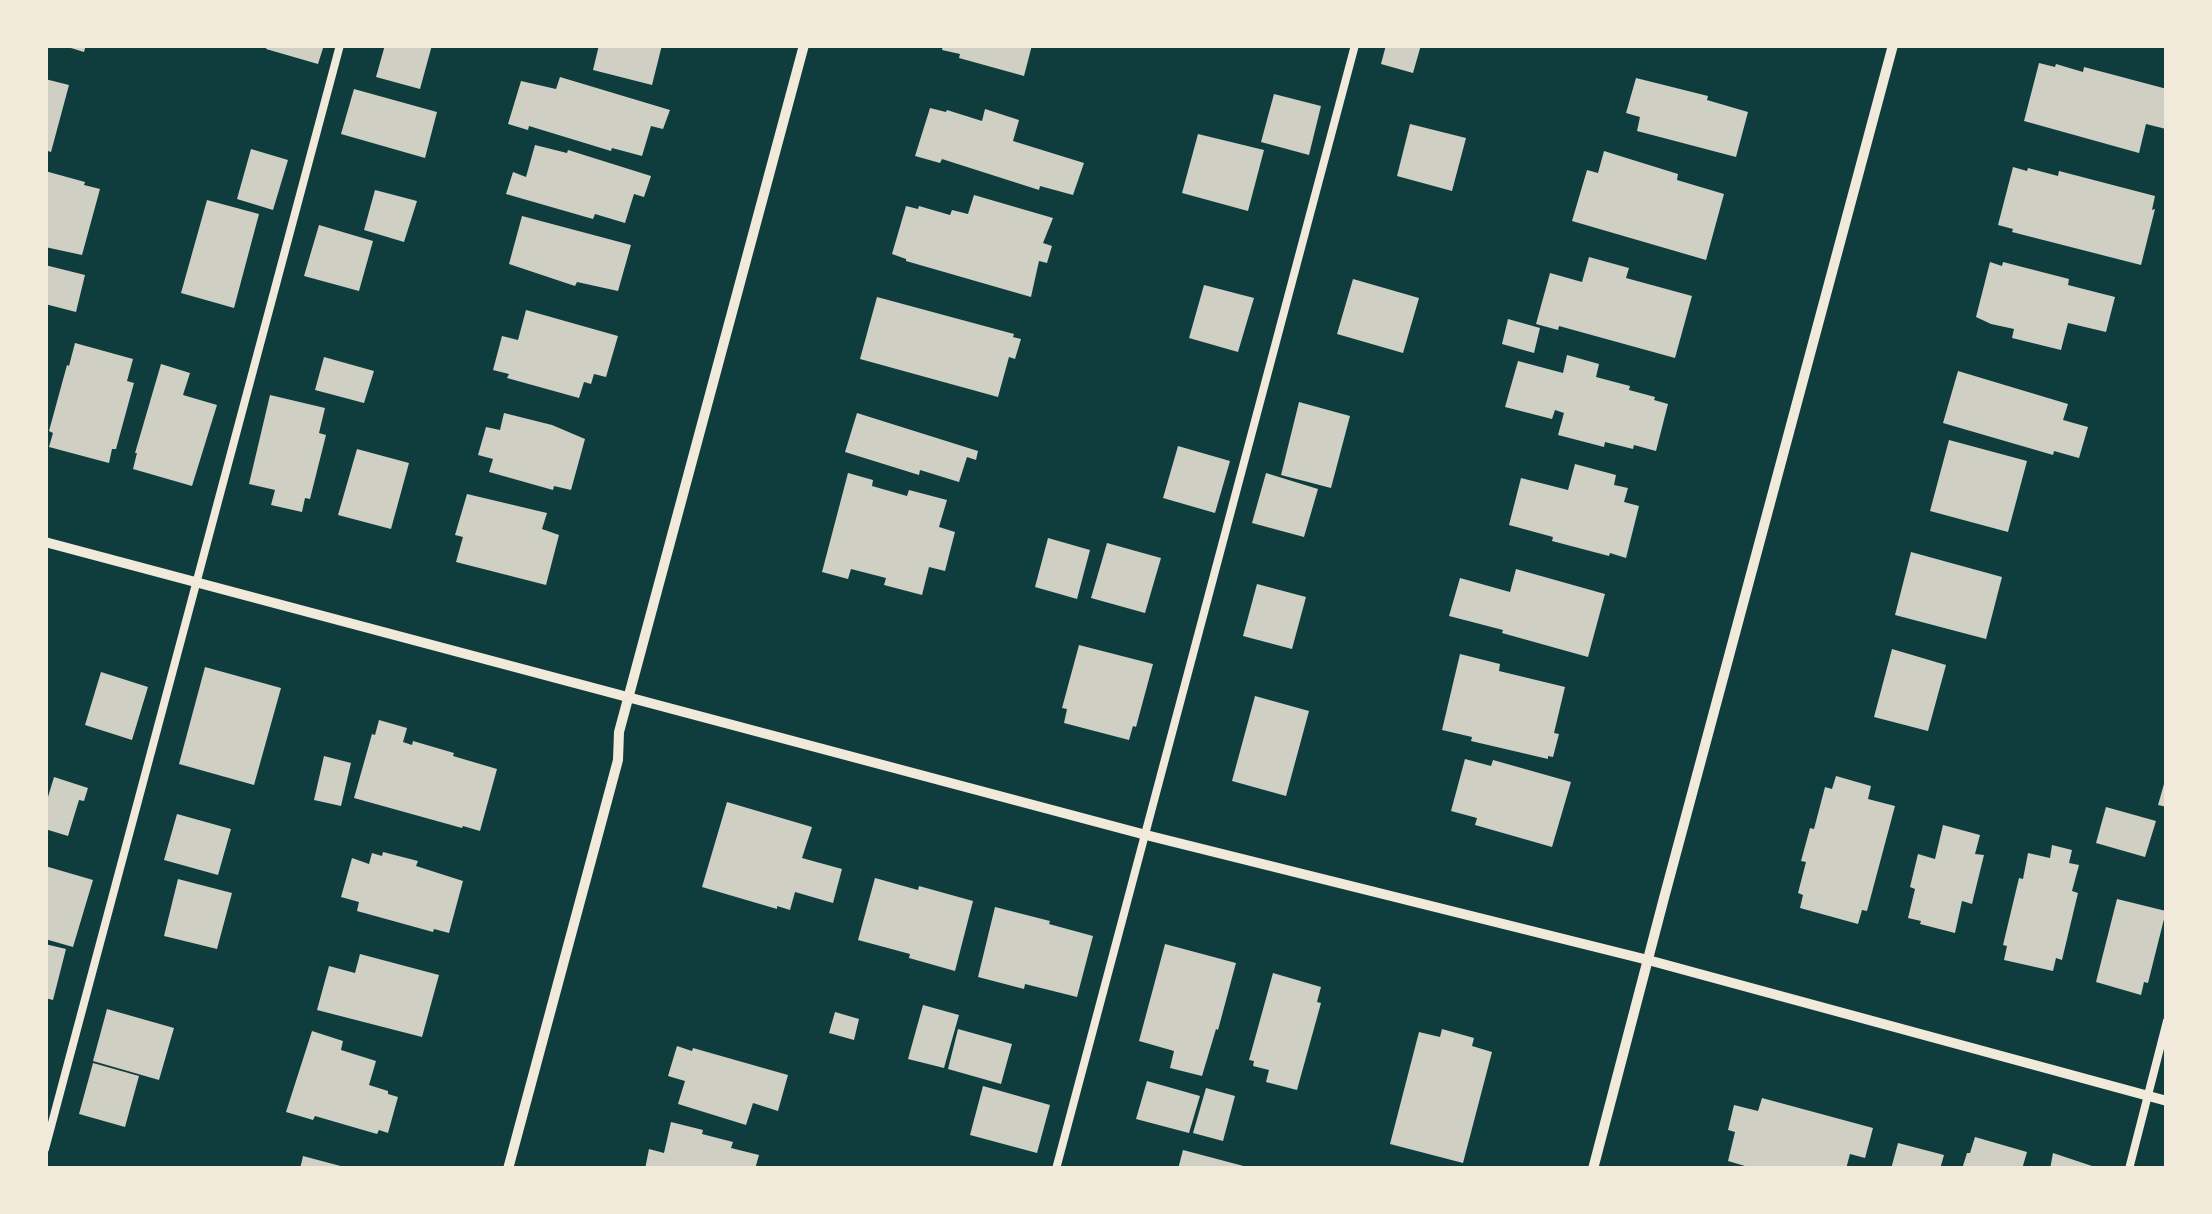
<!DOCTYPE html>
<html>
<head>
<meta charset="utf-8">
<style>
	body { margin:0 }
	#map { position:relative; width:2212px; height:1214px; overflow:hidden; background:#0f3d3e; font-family:Lora,serif }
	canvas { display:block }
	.frame { position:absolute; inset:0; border:48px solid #f1e9da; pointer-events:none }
</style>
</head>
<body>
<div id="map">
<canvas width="2212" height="1214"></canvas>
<div class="frame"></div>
</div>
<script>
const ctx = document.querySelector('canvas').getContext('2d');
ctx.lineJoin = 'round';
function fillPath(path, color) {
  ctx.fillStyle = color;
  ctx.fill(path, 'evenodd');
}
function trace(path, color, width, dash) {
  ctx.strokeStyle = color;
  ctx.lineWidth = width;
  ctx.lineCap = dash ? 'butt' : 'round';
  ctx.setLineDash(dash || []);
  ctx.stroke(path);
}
const building = new Path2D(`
	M 61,45 L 86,45 L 84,52 Z
	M 268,45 L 324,45 L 318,64 L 266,49 Z
	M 385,45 L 432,45 L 420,89 L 376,77 Z
	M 599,45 L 662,45 L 652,85 L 593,70 Z
	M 943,45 L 1032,45 L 1024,76 L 959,58 L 960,54 L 942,50 Z
	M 1386,45 L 1421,45 L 1413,73 L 1381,64 Z
	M 2039,63 L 2055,67 L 2056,64 L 2083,72 L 2084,67 L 2167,89 L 2166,129 L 2146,124 L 2139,153 L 2024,121 Z
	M 560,77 L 670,110 L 663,129 L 651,126 L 642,156 L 612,148 L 611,151 L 529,126 L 528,130 L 508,124 L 521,81 L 556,89 Z
	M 1636,78 L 1708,96 L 1707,100 L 1748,112 L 1736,157 L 1637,131 L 1640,117 L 1626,113 Z
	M 45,79 L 69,85 L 51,152 L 45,150 Z
	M 354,89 L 437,112 L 425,158 L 341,134 Z
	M 1274,94 L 1321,106 L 1309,155 L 1261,142 Z
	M 930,108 L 946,112 L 947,110 L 982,121 L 985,109 L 1019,120 L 1013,141 L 1084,163 L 1073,195 L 1040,186 L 1039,190 L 942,159 L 940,163 L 915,156 Z
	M 1410,124 L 1466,138 L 1452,191 L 1397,176 Z
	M 1198,134 L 1264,150 L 1248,211 L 1182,193 Z
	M 535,145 L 567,153 L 568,150 L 651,176 L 644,197 L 634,194 L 625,223 L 595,214 L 593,219 L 506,194 L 513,172 L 526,177 Z
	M 251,149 L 288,160 L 273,210 L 237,199 Z
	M 1604,151 L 1678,174 L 1677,180 L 1724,194 L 1706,260 L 1572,221 L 1587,170 L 1598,173 Z
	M 2013,167 L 2027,171 L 2028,168 L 2058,176 L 2059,171 L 2155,196 L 2152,210 L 2155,209 L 2141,265 L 2012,232 L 2013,229 L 1998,225 Z
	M 45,171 L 85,182 L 84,185 L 100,189 L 82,255 L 45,247 Z
	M 375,190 L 417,201 L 404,242 L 364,230 Z
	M 974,195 L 1053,218 L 1043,243 L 1052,246 L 1047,263 L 1039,261 L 1031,297 L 906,261 L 906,259 L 892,254 L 906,206 L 918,209 L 919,206 L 950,215 L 952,210 L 968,214 Z
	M 207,200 L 259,214 L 234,308 L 181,293 Z
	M 522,216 L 631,245 L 618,291 L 577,282 L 575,286 L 509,264 Z
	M 319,225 L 373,241 L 359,291 L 304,276 Z
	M 1589,257 L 1629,268 L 1626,278 L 1692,296 L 1675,358 L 1559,326 L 1558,330 L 1536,324 L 1550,273 L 1582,282 Z
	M 1990,262 L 2002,266 L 2003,262 L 2069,279 L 2068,285 L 2115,297 L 2106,332 L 2068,323 L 2061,350 L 2012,338 L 2014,329 L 1991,324 L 1976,317 Z
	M 45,265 L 85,275 L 76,312 L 45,304 Z
	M 1353,279 L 1419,298 L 1403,353 L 1337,334 Z
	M 1204,285 L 1254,298 L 1238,352 L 1189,338 Z
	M 877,297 L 1014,334 L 1013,337 L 1021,339 L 1015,359 L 1009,357 L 998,397 L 860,359 Z
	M 526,310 L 618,336 L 606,377 L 594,374 L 591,384 L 584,382 L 579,398 L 507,378 L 509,374 L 493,370 L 502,336 L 518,340 Z
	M 1508,319 L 1540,328 L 1534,353 L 1502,344 Z
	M 75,343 L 133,359 L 127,381 L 134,383 L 116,449 L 112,449 L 109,463 L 49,447 L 53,433 L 49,431 L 67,365 L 69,366 Z
	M 1567,355 L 1599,364 L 1596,377 L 1630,386 L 1629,390 L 1655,397 L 1654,400 L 1668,404 L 1656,451 L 1634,445 L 1633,449 L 1605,442 L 1604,447 L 1558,435 L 1564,413 L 1555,410 L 1552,419 L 1505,407 L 1518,361 L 1563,373 Z
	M 324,357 L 374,371 L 364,403 L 315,390 Z
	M 161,364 L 190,373 L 183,395 L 217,405 L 192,486 L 133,469 L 137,453 L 135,453 Z
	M 1958,371 L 2068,404 L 2063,420 L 2088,427 L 2079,458 L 2054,451 L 2053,455 L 1943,423 Z
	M 270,395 L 325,408 L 319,433 L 326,435 L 310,499 L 305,498 L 302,512 L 271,505 L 275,490 L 249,484 Z
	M 1299,402 L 1350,416 L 1331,488 L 1281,475 Z
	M 504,413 L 552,425 L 585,439 L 571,490 L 554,486 L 553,490 L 489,472 L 493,459 L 478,455 L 486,427 L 500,430 Z
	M 857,413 L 978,451 L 976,460 L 967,457 L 959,482 L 920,470 L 919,475 L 845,452 Z
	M 1949,440 L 2027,461 L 2008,532 L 1930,511 Z
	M 1178,446 L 1230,461 L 1215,513 L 1163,498 Z
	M 357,449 L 409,463 L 391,529 L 338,515 Z
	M 1575,464 L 1616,475 L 1614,485 L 1628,488 L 1624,502 L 1639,506 L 1626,558 L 1610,553 L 1609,556 L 1552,541 L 1553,537 L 1509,525 L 1521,478 L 1568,490 Z
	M 848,473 L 873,480 L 872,486 L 907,496 L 909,490 L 947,500 L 939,527 L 955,532 L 945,571 L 929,567 L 922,595 L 884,585 L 886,578 L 851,569 L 848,579 L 822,572 Z
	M 1266,473 L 1318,489 L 1304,537 L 1252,523 Z
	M 467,494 L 547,513 L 542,529 L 559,535 L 546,585 L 456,562 L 463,537 L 455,535 Z
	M 1048,538 L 1090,550 L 1077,599 L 1035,587 Z
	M 1107,543 L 1161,558 L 1145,613 L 1091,598 Z
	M 1911,552 L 2002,577 L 1986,639 L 1895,615 Z
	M 1516,569 L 1605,594 L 1588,657 L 1502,633 L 1503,630 L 1449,616 L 1460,578 L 1510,592 Z
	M 1257,584 L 1306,597 L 1292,649 L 1243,636 Z
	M 1079,645 L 1153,664 L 1136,727 L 1133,726 L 1129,740 L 1064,723 L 1067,709 L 1062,708 Z
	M 1892,649 L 1946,665 L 1928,731 L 1874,717 Z
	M 1460,654 L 1500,664 L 1499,671 L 1565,687 L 1554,733 L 1559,734 L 1553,757 L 1548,756 L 1548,759 L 1471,741 L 1472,737 L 1442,730 Z
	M 205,667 L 281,688 L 254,785 L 179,764 Z
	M 101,672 L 148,687 L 132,740 L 85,725 Z
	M 1255,696 L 1309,711 L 1286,796 L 1232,781 Z
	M 379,720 L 407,728 L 403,742 L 412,745 L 413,741 L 454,753 L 453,756 L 497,769 L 480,831 L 463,826 L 462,828 L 354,798 L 372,734 L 375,735 Z
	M 324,756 L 351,763 L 341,806 L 314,800 Z
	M 1465,759 L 1491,766 L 1493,760 L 1571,782 L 1552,847 L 1475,825 L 1477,818 L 1451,811 Z
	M 1836,776 L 1871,786 L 1868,799 L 1895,806 L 1867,911 L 1862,910 L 1858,924 L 1800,908 L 1803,895 L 1798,893 L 1806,862 L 1801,861 L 1810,828 L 1814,829 L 1825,787 L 1832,789 Z
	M 54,777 L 88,788 L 84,801 L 79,800 L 68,836 L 45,829 L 45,807 Z
	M 2166,777 L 2167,777 L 2167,807 L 2158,805 Z
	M 727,802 L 812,827 L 802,858 L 842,869 L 833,903 L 795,892 L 790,910 L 777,906 L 777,909 L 702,887 Z
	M 2106,807 L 2156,821 L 2145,857 L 2096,843 Z
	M 177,814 L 231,829 L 218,875 L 164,860 Z
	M 1943,825 L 1980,835 L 1975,854 L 1984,855 L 1972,904 L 1962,901 L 1955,933 L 1920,924 L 1921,921 L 1908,918 L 1915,889 L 1910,887 L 1918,854 L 1935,859 Z
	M 2052,845 L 2072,850 L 2069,863 L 2079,865 L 2072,891 L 2078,893 L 2062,960 L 2056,958 L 2053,971 L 2004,960 L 2007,946 L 2003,945 L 2019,878 L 2023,879 L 2028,853 L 2050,858 Z
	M 383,852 L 418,861 L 416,866 L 463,881 L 449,933 L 434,929 L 433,932 L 357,911 L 359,902 L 341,897 L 352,858 L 369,864 L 372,853 L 382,856 Z
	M 45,866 L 93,880 L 73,947 L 45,939 Z
	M 875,878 L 918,890 L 919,886 L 973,901 L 955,971 L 909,958 L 910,954 L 858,940 Z
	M 178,879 L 232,893 L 217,949 L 164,936 Z
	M 2117,899 L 2166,911 L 2148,983 L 2144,982 L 2141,995 L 2096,982 Z
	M 995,907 L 1050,921 L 1049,924 L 1093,936 L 1077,997 L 1025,984 L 1024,989 L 978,977 Z
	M 45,944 L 66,949 L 53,1000 L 45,998 Z
	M 1165,944 L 1236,963 L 1218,1030 L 1216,1029 L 1202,1076 L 1170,1068 L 1174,1051 L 1139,1041 Z
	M 360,954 L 439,975 L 422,1037 L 317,1010 L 329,966 L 355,973 Z
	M 1273,973 L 1321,987 L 1317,1002 L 1321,1003 L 1297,1090 L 1266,1082 L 1269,1070 L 1253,1066 L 1254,1061 L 1249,1060 Z
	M 923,1005 L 959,1015 L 944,1068 L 908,1059 Z
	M 107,1009 L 174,1028 L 159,1080 L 93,1061 Z
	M 835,1012 L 859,1019 L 854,1040 L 829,1033 Z
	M 958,1029 L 1012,1044 L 1001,1084 L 948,1069 Z
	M 1442,1029 L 1474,1038 L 1472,1046 L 1492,1052 L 1463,1163 L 1390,1144 L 1419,1032 L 1440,1037 Z
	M 312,1031 L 343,1041 L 341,1050 L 376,1061 L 369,1085 L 388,1091 L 388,1094 L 398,1097 L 388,1133 L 379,1130 L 377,1134 L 315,1116 L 313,1120 L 286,1112 Z
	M 677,1046 L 692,1051 L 693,1048 L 788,1075 L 778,1111 L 753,1103 L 746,1125 L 678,1104 L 685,1081 L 668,1076 Z
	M 93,1063 L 139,1076 L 125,1127 L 79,1114 Z
	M 1147,1081 L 1200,1096 L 1189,1133 L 1136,1119 Z
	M 983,1086 L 1050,1105 L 1037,1153 L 970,1135 Z
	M 1206,1088 L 1235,1096 L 1223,1141 L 1193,1133 Z
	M 1762,1098 L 1873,1128 L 1865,1158 L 1850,1154 L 1846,1169 L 1755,1169 L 1728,1161 L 1735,1132 L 1728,1130 L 1734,1105 L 1758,1111 Z
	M 671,1122 L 703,1130 L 702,1134 L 733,1142 L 731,1148 L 759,1155 L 755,1169 L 645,1169 L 649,1149 L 664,1153 Z
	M 1975,1137 L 2027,1152 L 2022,1169 L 1962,1169 L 1967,1153 L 1970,1153 Z
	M 1898,1143 L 1944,1155 L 1940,1169 L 1891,1169 Z
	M 1183,1150 L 1251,1168 L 1251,1169 L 1178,1169 Z
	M 2053,1153 L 2098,1168 L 2098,1169 L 2050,1169 Z
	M 303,1156 L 348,1168 L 348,1169 L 300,1169 Z`);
const service = new Path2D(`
	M 45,1149 L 340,45
	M 1056,1169 L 1355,45
	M 2129,1169 L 2167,1021`);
const minor = new Path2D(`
	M 45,542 L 1146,835 L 1648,960 L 2167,1101
	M 508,1169 L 618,760 L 619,732 L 804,45
	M 1593,1169 L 1664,898 L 1893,45`);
fillPath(building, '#cfcfc3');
trace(service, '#f1e9da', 8);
trace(minor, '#f1e9da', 10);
</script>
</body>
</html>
